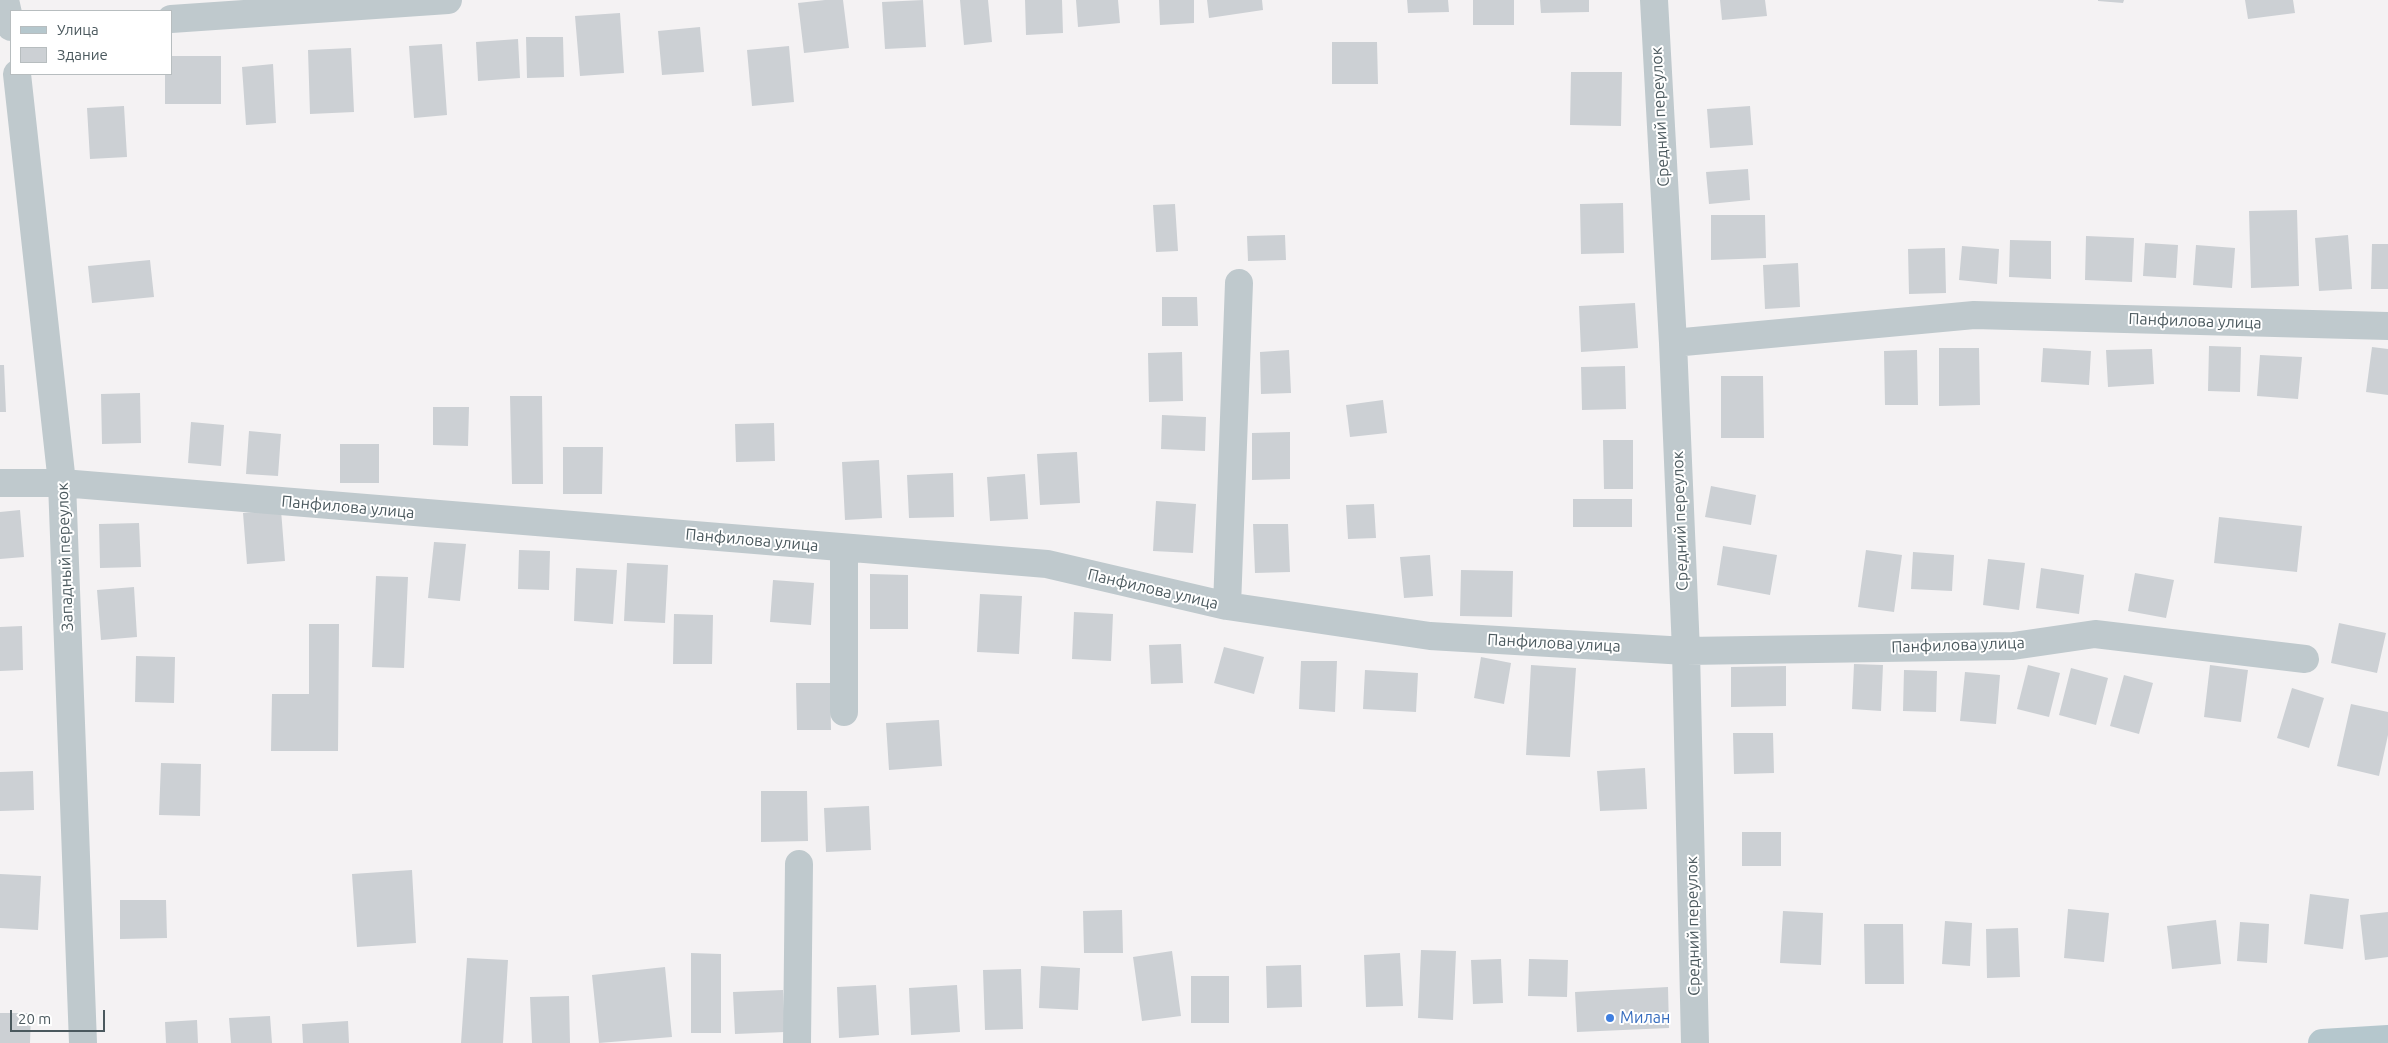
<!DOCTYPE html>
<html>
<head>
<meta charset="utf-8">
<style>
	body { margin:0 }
	#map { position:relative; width:2388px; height:1043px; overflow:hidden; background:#f4f2f3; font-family:Ubuntu,sans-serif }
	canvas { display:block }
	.legend { position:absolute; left:10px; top:10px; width:162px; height:65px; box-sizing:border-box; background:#fff; border:1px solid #b7bdbf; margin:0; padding:6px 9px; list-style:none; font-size:15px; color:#4b595e }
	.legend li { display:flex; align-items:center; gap:10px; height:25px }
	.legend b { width:25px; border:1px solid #b7bdbf }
	.scale { position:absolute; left:10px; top:1010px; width:95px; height:22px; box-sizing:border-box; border:2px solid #4b595e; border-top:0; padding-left:6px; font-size:15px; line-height:18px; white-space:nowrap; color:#4b595e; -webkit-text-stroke:4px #fff; paint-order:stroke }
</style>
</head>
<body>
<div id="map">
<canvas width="2388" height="1043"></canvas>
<ul class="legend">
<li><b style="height:6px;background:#b5c7cd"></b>Улица</li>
<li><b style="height:14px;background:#ccd0d4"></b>Здание</li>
</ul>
<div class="scale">20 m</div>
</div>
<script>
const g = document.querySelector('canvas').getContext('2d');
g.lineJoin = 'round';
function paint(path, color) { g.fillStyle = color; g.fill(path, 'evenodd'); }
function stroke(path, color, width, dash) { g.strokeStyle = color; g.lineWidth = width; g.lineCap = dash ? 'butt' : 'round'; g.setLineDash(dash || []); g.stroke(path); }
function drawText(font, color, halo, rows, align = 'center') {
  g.font = font + ' Ubuntu,sans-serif'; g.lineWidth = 4; g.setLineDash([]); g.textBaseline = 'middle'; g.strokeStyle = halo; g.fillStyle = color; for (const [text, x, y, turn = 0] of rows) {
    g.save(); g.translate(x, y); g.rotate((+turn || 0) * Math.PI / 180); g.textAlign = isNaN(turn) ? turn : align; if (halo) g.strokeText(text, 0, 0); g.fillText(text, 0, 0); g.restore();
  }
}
paint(new Path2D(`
	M 825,0 L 843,0 L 849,48 L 804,53 L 798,3 Z
	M 923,0 L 926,47 L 885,49 L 882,2 Z
	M 960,0 L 988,0 L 992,42 L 964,45 Z
	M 1025,0 L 1062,0 L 1063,33 L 1026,35 Z
	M 1076,0 L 1118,0 L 1120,23 L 1078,27 Z
	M 1159,0 L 1194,0 L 1194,23 L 1160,25 Z
	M 1207,0 L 1262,0 L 1263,10 L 1209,18 Z
	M 1407,0 L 1448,0 L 1449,12 L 1408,13 Z
	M 1473,0 L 1514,0 L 1514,25 L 1473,25 Z
	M 1540,0 L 1589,0 L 1589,12 L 1541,13 Z
	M 1720,0 L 1765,0 L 1767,16 L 1722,20 Z
	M 2098,0 L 2124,0 L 2123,3 L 2098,1 Z
	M 2245,0 L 2293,0 L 2295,13 L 2248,19 Z
	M 620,13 L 624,73 L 580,76 L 575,16 Z
	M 700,27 L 704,72 L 662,75 L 658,31 Z
	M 526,37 L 563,37 L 564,77 L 527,78 Z
	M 518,39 L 520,78 L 478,81 L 476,42 Z
	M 1332,42 L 1377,42 L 1378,84 L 1332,84 Z
	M 442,44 L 447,115 L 414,118 L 409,46 Z
	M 789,46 L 794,102 L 752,106 L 747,50 Z
	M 351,48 L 354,112 L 310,114 L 308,50 Z
	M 171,56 L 221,56 L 221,104 L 165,104 L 165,74 L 171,74 Z
	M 273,64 L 276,123 L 246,125 L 242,67 Z
	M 1571,72 L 1622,72 L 1621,126 L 1570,125 Z
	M 124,106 L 127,157 L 90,159 L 87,108 Z
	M 1750,106 L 1753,145 L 1710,148 L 1707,109 Z
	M 1748,169 L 1750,200 L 1709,204 L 1706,172 Z
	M 1623,203 L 1624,253 L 1581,254 L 1580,204 Z
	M 1175,204 L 1178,251 L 1156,252 L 1153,205 Z
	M 2297,210 L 2299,286 L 2251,288 L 2249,211 Z
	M 1711,215 L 1765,215 L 1766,258 L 1711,260 Z
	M 1285,235 L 1286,260 L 1248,261 L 1247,236 Z
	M 2348,235 L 2352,289 L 2319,291 L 2315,238 Z
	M 2086,236 L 2134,238 L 2132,282 L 2085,280 Z
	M 2010,240 L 2051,241 L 2051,279 L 2009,277 Z
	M 2145,243 L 2178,245 L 2176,278 L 2143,276 Z
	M 2372,244 L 2388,244 L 2388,289 L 2371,289 Z
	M 2196,245 L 2235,248 L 2232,288 L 2193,285 Z
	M 1962,246 L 1999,249 L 1997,284 L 1959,280 Z
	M 1945,248 L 1946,293 L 1909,294 L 1908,249 Z
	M 150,260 L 154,297 L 92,303 L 88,266 Z
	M 1798,263 L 1800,307 L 1765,309 L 1763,265 Z
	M 1162,297 L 1197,297 L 1198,326 L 1162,326 Z
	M 1635,303 L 1638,348 L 1581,352 L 1579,306 Z
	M 2209,346 L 2241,347 L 2240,392 L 2208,391 Z
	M 2372,347 L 2388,349 L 2388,395 L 2366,392 Z
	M 1939,348 L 1979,348 L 1980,405 L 1939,406 Z
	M 2043,348 L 2091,351 L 2089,385 L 2041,382 Z
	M 2152,349 L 2154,384 L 2108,387 L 2106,350 Z
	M 1289,350 L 1291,393 L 1261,394 L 1260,352 Z
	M 1917,350 L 1918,405 L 1885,405 L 1884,351 Z
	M 1182,352 L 1183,401 L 1149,402 L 1148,353 Z
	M 2260,355 L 2302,357 L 2298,399 L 2257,396 Z
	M 0,365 L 4,365 L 6,412 L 0,412 Z
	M 1625,366 L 1626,409 L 1582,410 L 1581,367 Z
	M 1721,376 L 1763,376 L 1764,438 L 1721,438 Z
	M 140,393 L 141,443 L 102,444 L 101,394 Z
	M 510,396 L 542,396 L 543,484 L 512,484 Z
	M 1383,400 L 1387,433 L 1350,437 L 1346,405 Z
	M 433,407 L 469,407 L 468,446 L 433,445 Z
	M 1162,415 L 1206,417 L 1205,451 L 1161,449 Z
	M 191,422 L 224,425 L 221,466 L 188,463 Z
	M 774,423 L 775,461 L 736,462 L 735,424 Z
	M 249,431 L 281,434 L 278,476 L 246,474 Z
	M 1290,432 L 1290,479 L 1252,480 L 1252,433 Z
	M 1603,440 L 1633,440 L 1633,489 L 1604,489 Z
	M 340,444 L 379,444 L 379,483 L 340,483 Z
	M 563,447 L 603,447 L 602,494 L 563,494 Z
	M 1077,452 L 1080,503 L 1040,505 L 1037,454 Z
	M 879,460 L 882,518 L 845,520 L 842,462 Z
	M 953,473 L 954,517 L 909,518 L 907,475 Z
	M 1025,474 L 1028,519 L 990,521 L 987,477 Z
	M 1711,486 L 1756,495 L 1751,525 L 1705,517 Z
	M 1573,499 L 1632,499 L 1632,527 L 1573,527 Z
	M 1156,501 L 1196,504 L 1193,553 L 1153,551 Z
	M 1374,504 L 1376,538 L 1348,539 L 1346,505 Z
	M 20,510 L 24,557 L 0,559 L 0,512 Z
	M 281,510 L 285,561 L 247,564 L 243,513 Z
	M 2219,517 L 2302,526 L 2297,572 L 2214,563 Z
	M 139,523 L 141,567 L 100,568 L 99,524 Z
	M 1253,524 L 1288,524 L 1290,572 L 1255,573 Z
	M 434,542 L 466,544 L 460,601 L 428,598 Z
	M 1723,546 L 1777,555 L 1770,595 L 1717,585 Z
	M 519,550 L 550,551 L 549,590 L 518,589 Z
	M 1866,550 L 1902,555 L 1894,612 L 1858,607 Z
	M 1913,552 L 1954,555 L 1952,591 L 1911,589 Z
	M 1430,555 L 1433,596 L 1404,598 L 1400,557 Z
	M 1988,559 L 2025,563 L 2019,610 L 1983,605 Z
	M 627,563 L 668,565 L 665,623 L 624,621 Z
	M 576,568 L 617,570 L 613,624 L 574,621 Z
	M 2041,568 L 2084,575 L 2079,614 L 2036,608 Z
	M 1461,570 L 1513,571 L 1512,617 L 1460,616 Z
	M 2135,573 L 2174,580 L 2166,618 L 2128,611 Z
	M 870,574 L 908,575 L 908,629 L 870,629 Z
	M 376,576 L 408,577 L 404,668 L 372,667 Z
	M 773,580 L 814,583 L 811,625 L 770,622 Z
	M 134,587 L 137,637 L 101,640 L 97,590 Z
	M 980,594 L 1022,596 L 1019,654 L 977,652 Z
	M 1074,612 L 1113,614 L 1111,661 L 1072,659 Z
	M 674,614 L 713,615 L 712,664 L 673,664 Z
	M 2339,623 L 2386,633 L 2377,673 L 2331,663 Z
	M 309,624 L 339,624 L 338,751 L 271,751 L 272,694 L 309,694 Z
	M 22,626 L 23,670 L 0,671 L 0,627 Z
	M 1181,644 L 1183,683 L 1151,684 L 1149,645 Z
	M 1224,647 L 1264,657 L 1254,694 L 1214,683 Z
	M 136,656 L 175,657 L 174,703 L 135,702 Z
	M 1481,657 L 1511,663 L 1504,704 L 1474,698 Z
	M 1301,661 L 1337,661 L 1335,712 L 1299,709 Z
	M 1854,664 L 1883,665 L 1881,711 L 1852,709 Z
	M 1531,665 L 1576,668 L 1570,757 L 1526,755 Z
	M 2028,665 L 2060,673 L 2049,717 L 2017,709 Z
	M 2210,665 L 2248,670 L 2241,722 L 2204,717 Z
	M 1786,666 L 1786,706 L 1731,707 L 1731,667 Z
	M 2071,668 L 2108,678 L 2096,725 L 2059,715 Z
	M 1365,670 L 1418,673 L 1416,712 L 1363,709 Z
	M 1904,670 L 1937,671 L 1936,712 L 1903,711 Z
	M 1965,672 L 2000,675 L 1996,724 L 1960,721 Z
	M 2124,675 L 2153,683 L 2139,734 L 2110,726 Z
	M 796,683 L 830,683 L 831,730 L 797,730 Z
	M 2292,688 L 2324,698 L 2309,748 L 2277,738 Z
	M 2351,704 L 2388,712 L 2388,735 L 2379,776 L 2337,766 Z
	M 939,720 L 942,766 L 889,770 L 886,723 Z
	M 1733,733 L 1773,733 L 1774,773 L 1734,774 Z
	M 161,763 L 201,764 L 200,816 L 159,815 Z
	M 1645,768 L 1647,809 L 1600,811 L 1597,771 Z
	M 33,771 L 34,810 L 0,811 L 0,772 Z
	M 761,791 L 807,791 L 808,841 L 761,842 Z
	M 869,806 L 871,850 L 826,852 L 824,808 Z
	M 1742,832 L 1781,832 L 1781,866 L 1742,866 Z
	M 412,870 L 416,943 L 357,947 L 352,874 Z
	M 0,874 L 41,876 L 38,930 L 0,928 Z
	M 2310,894 L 2349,899 L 2343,949 L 2304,944 Z
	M 120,900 L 166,900 L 167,938 L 120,939 Z
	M 2068,909 L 2109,913 L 2104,962 L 2064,958 Z
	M 1122,910 L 1123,953 L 1084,953 L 1083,911 Z
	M 1783,911 L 1823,913 L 1821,965 L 1780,963 Z
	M 2388,912 L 2388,957 L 2365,960 L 2360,915 Z
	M 2216,920 L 2221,964 L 2172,969 L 2167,926 Z
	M 1945,921 L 1972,923 L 1970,966 L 1942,964 Z
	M 2240,922 L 2269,924 L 2267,963 L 2237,961 Z
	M 1864,924 L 1903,924 L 1904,984 L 1865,984 Z
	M 2018,928 L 2020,977 L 1987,978 L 1986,929 Z
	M 1421,950 L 1456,951 L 1453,1020 L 1418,1018 Z
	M 1172,951 L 1181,1016 L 1142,1021 L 1133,957 Z
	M 691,953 L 721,954 L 721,1033 L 691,1033 Z
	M 1400,953 L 1403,1006 L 1366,1007 L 1364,955 Z
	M 467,958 L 508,960 L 503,1043 L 461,1043 Z
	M 1501,959 L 1503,1003 L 1473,1004 L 1471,960 Z
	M 1529,959 L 1568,960 L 1567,997 L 1528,996 Z
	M 1301,965 L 1302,1007 L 1267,1008 L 1266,966 Z
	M 1041,966 L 1080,968 L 1078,1010 L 1039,1008 Z
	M 665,967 L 672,1037 L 599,1043 L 592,975 Z
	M 1021,969 L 1023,1029 L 985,1030 L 983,970 Z
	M 1191,976 L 1229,976 L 1229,1023 L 1191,1023 Z
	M 876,985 L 879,1035 L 839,1038 L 837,987 Z
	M 957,985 L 960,1032 L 911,1035 L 909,988 Z
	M 1668,987 L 1669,1028 L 1577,1032 L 1575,992 Z
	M 783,990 L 785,1032 L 735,1034 L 733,992 Z
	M 569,996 L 570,1043 L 532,1043 L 530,997 Z
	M 0,1013 L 31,1013 L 30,1043 L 0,1043 Z
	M 270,1016 L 272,1043 L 231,1043 L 229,1018 Z
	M 197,1020 L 198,1043 L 166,1043 L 165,1022 Z
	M 348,1021 L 349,1043 L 303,1043 L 302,1024 Z`), '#ccd0d4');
stroke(new Path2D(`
	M 5,0 L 11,27
	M 1654,0 L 1673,343 L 1686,651 L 1695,1043
	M 171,19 L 448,0
	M 17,74 L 62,483 L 83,1043
	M 1673,343 L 1974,315 L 2388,326
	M 0,483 L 62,483 L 1047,564 L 1227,606 L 1430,636 L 1686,651 L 2013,646 L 2095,634 L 2305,659
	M 1227,606 L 1239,283
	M 844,712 L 844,548
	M 797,1043 L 799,864`), '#bfc9cd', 28);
stroke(new Path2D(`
	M 2322,1043 L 2388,1039`), '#b5c7cd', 28);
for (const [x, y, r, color] of [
	[1610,1018,5,"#3f7fe0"]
]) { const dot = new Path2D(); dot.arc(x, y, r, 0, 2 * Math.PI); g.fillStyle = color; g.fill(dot); stroke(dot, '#fff', 2); }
drawText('16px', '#4b595e', '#fff', [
	["Средний переулок",1660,117,-93],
	["Панфилова улица",2195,321,2],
	["Панфилова улица",348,507,5],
	["Средний переулок",1680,521,-92],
	["Панфилова улица",752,540,5],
	["Западный переулок",65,557,-92],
	["Панфилова улица",1153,589,13],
	["Панфилова улица",1554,643,3],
	["Панфилова улица",1958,645,-2],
	["Средний переулок",1693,926,-91]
]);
drawText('16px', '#366cbe', '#fff', [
	["Милан",1620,1018]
], 'left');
</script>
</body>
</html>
